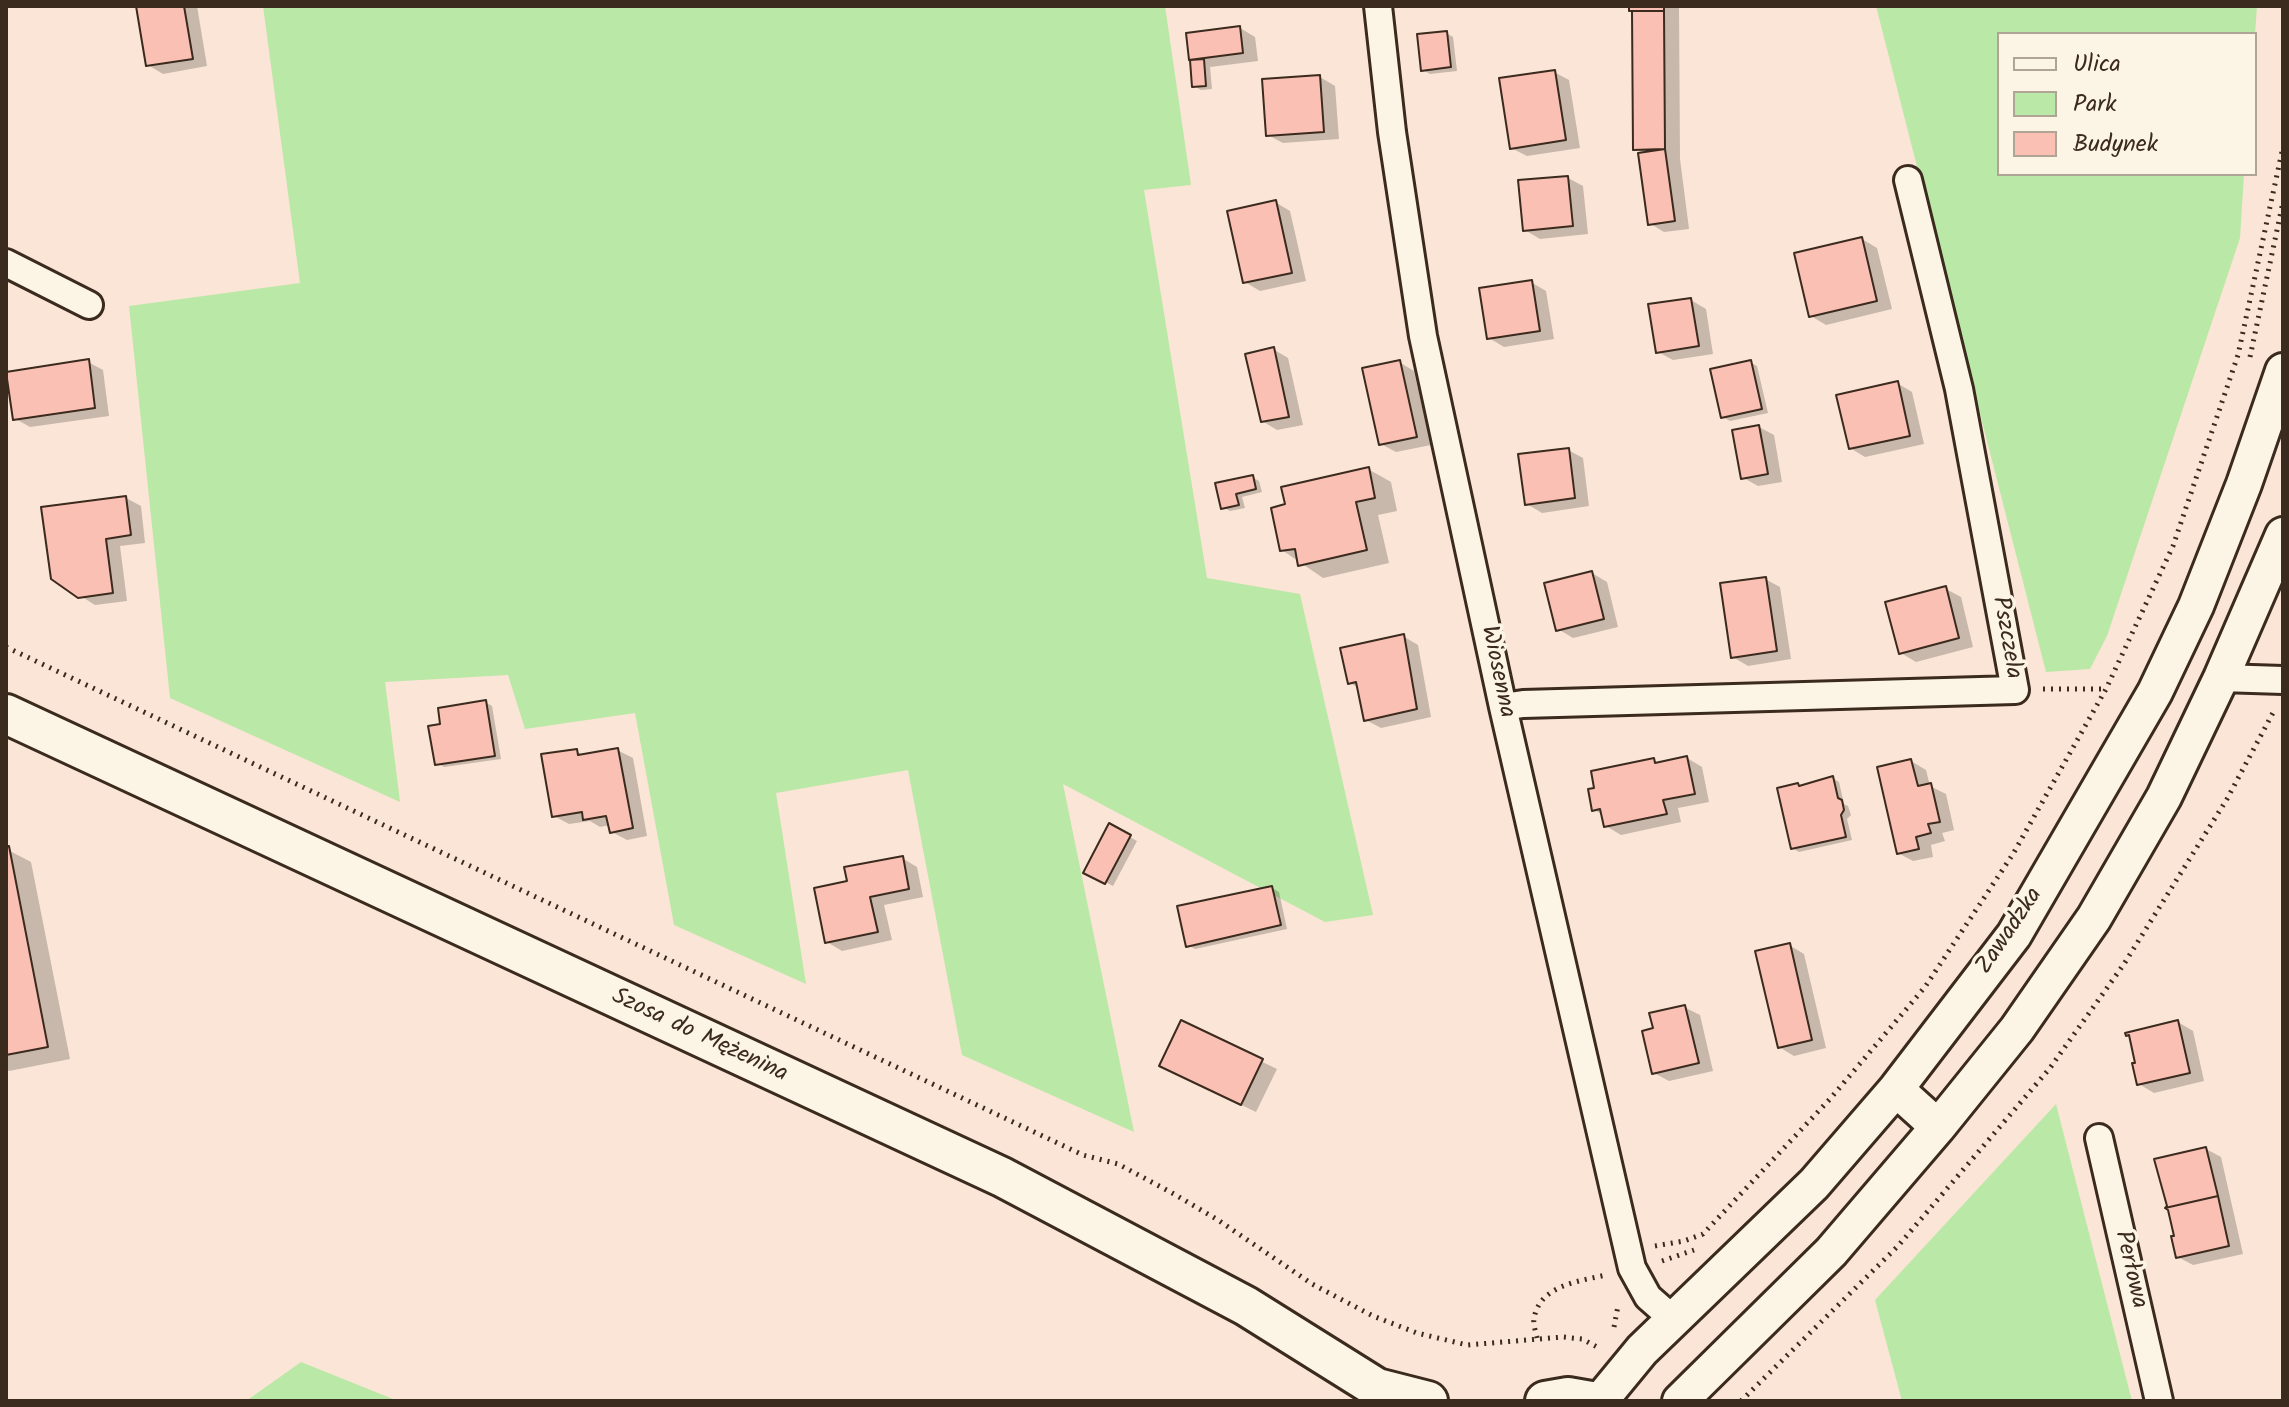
<!DOCTYPE html>
<html>
<head>
<meta charset="utf-8">
<style>
	body { margin:0 }
	#map { position:relative; width:2289px; height:1407px; overflow:hidden; background:#fbe5d6; font-family:Kalam,sans-serif }
	canvas { display:block }
	.frame { position:absolute; inset:0; border:8px solid #3b2a1e; pointer-events:none }
	.legend { position:absolute; left:1997px; top:32px; width:260px; height:144px; box-sizing:border-box; background:#fcf5e5; border:2px solid #afa495; margin:0; padding:10px 14px; list-style:none; font-size:24px; color:#3b2a1e }
	.legend li { display:flex; align-items:center; gap:16px; height:40px }
	.legend b { width:40px; border:2px solid #afa495 }
</style>
</head>
<body>
<div id="map">
<canvas width="2289" height="1407"></canvas>
<div class="frame"></div>
<ul class="legend">
<li><b style="height:10px;background:#fcf5e5"></b>Ulica</li>
<li><b style="height:22px;background:#bae8a6"></b>Park</li>
<li><b style="height:22px;background:#fac0b3"></b>Budynek</li>
</ul>
</div>
<script>
const g = document.querySelector('canvas').getContext('2d');
g.lineJoin = 'round';
function paint(path, color) { g.fillStyle = color; g.fill(path, 'evenodd'); }
function stroke(path, color, width, dash) { g.strokeStyle = color; g.lineWidth = width; g.lineCap = dash ? 'butt' : 'round'; g.setLineDash(dash || []); g.stroke(path); }
function drawText(font, color, halo, rows, align = 'center') {
  g.font = font + ' Kalam,sans-serif'; g.lineWidth = 7; g.setLineDash([]); g.textBaseline = 'middle'; g.strokeStyle = halo; g.fillStyle = color; for (const [text, x, y, turn = 0] of rows) {
    g.save(); g.translate(x, y); g.rotate((+turn || 0) * Math.PI / 180); g.textAlign = isNaN(turn) ? turn : align; if (halo) g.strokeText(text, 0, 0); g.fillText(text, 0, 0); g.restore();
  }
}
paint(new Path2D(`
	M 263,6 L 1165,6 L 1191,185 L 1144,190 L 1207,578 L 1300,594 L 1373,915 L 1325,922 L 1063,784 L 1134,1132 L 962,1055 L 908,770 L 776,793 L 806,984 L 674,925 L 635,713 L 525,729 L 508,675 L 385,682 L 400,802 L 170,698 L 129,306 L 300,283 Z
	M 1876,6 L 2257,6 L 2255,34 L 1999,34 L 1999,174 L 2244,174 L 2240,238 L 2107,636 L 2090,669 L 2046,672 Z
	M 2056,1104 L 2132,1401 L 1902,1401 L 1875,1300 Z
	M 301,1362 L 398,1401 L 246,1401 Z`), '#bae8a6');
paint(new Path2D(`
	M 139,6 L 197,6 L 207,66 L 163,74 L 148,65 Z
	M 1632,6 L 1679,6 L 1680,159 L 1689,229 L 1664,232 L 1649,223 L 1645,154 L 1635,148 Z
	M 1240,28 L 1255,37 L 1258,61 L 1210,67 L 1212,89 L 1201,90 L 1194,86 L 1197,62 L 1191,59 Z
	M 1446,33 L 1453,37 L 1457,71 L 1430,74 L 1423,70 Z
	M 1554,72 L 1569,80 L 1580,148 L 1527,156 L 1511,148 Z
	M 1320,77 L 1335,86 L 1339,139 L 1283,143 L 1268,135 Z
	M 1568,178 L 1583,186 L 1588,234 L 1540,239 L 1525,230 Z
	M 1275,202 L 1290,211 L 1306,281 L 1260,291 L 1245,282 Z
	M 1862,239 L 1877,248 L 1892,309 L 1826,325 L 1811,316 Z
	M 1531,282 L 1546,291 L 1554,339 L 1504,347 L 1489,338 Z
	M 1691,300 L 1706,309 L 1713,354 L 1673,360 L 1658,352 Z
	M 1273,349 L 1288,358 L 1303,425 L 1277,430 L 1262,421 Z
	M 88,362 L 103,370 L 109,416 L 30,427 L 14,418 Z
	M 1399,362 L 1414,371 L 1431,445 L 1396,452 L 1381,444 Z
	M 1750,362 L 1757,366 L 1768,413 L 1730,421 L 1723,417 Z
	M 1897,383 L 1912,392 L 1924,444 L 1865,457 L 1850,448 Z
	M 1759,427 L 1774,435 L 1782,482 L 1758,486 L 1742,477 Z
	M 1568,450 L 1583,458 L 1589,506 L 1542,513 L 1527,504 Z
	M 1368,469 L 1391,482 L 1397,511 L 1378,515 L 1389,563 L 1323,578 L 1282,550 Z
	M 1252,477 L 1259,481 L 1262,492 L 1242,497 L 1245,508 L 1230,511 L 1223,507 Z
	M 126,498 L 141,506 L 145,543 L 120,546 L 127,601 L 95,605 L 52,578 Z
	M 1592,573 L 1607,582 L 1618,627 L 1573,638 L 1558,629 Z
	M 1765,579 L 1780,587 L 1791,659 L 1748,666 L 1733,657 Z
	M 1946,589 L 1961,597 L 1973,647 L 1916,662 L 1901,653 Z
	M 1403,636 L 1418,645 L 1431,717 L 1381,728 L 1366,720 L 1359,688 L 1350,683 Z
	M 485,702 L 492,706 L 501,759 L 444,767 L 437,763 L 443,726 Z
	M 617,750 L 633,758 L 647,836 L 627,840 L 612,832 L 610,825 L 600,827 L 590,821 L 569,824 L 554,816 L 576,751 L 585,756 Z
	M 1687,758 L 1702,767 L 1709,802 L 1678,808 L 1681,822 L 1621,835 L 1606,826 L 1604,815 L 1594,810 L 1654,760 L 1660,764 Z
	M 1911,761 L 1926,770 L 1930,786 L 1946,794 L 1954,830 L 1942,833 L 1945,841 L 1931,845 L 1933,857 L 1913,861 L 1898,853 Z
	M 1832,778 L 1839,782 L 1844,804 L 1848,806 L 1851,815 L 1847,819 L 1852,840 L 1799,852 L 1792,848 L 1798,785 L 1802,787 Z
	M 1110,826 L 1137,841 L 1113,886 L 1086,872 Z
	M 6,849 L 31,862 L 70,1059 L 9,1071 L 6,1069 Z
	M 902,858 L 917,867 L 923,897 L 884,905 L 892,940 L 842,951 L 827,942 L 850,882 Z
	M 1272,888 L 1279,892 L 1287,929 L 1195,949 L 1188,945 Z
	M 1789,945 L 1804,954 L 1826,1048 L 1794,1056 L 1779,1047 Z
	M 1684,1007 L 1700,1015 L 1713,1071 L 1669,1081 L 1654,1073 L 1656,1030 Z
	M 2178,1022 L 2193,1031 L 2204,1081 L 2154,1093 L 2139,1084 Z
	M 1182,1023 L 1277,1069 L 1256,1112 L 1161,1066 Z
	M 2206,1149 L 2221,1157 L 2243,1254 L 2193,1265 L 2178,1257 L 2176,1237 L 2170,1211 L 2167,1208 Z`), '#0003');
const building = new Path2D(`
	M 136,6 L 184,6 L 193,59 L 146,66 Z
	M 1629,6 L 1664,6 L 1664,11 L 1629,11 Z
	M 1632,11 L 1664,11 L 1665,149 L 1633,150 Z
	M 1240,26 L 1243,53 L 1189,60 L 1186,33 Z
	M 1447,31 L 1451,67 L 1421,71 L 1417,34 Z
	M 1204,59 L 1206,86 L 1192,87 L 1190,60 Z
	M 1555,70 L 1566,140 L 1510,149 L 1499,78 Z
	M 1320,75 L 1324,132 L 1266,136 L 1262,79 Z
	M 1665,149 L 1675,221 L 1648,225 L 1638,153 Z
	M 1568,176 L 1573,226 L 1523,231 L 1518,180 Z
	M 1276,200 L 1292,273 L 1243,283 L 1227,211 Z
	M 1862,237 L 1877,301 L 1809,317 L 1794,253 Z
	M 1532,280 L 1540,331 L 1487,339 L 1479,288 Z
	M 1691,298 L 1699,346 L 1656,353 L 1648,304 Z
	M 1274,347 L 1289,417 L 1261,422 L 1245,354 Z
	M 89,359 L 95,408 L 13,420 L 6,372 Z
	M 1400,360 L 1417,437 L 1379,445 L 1362,368 Z
	M 1751,360 L 1762,409 L 1721,418 L 1710,369 Z
	M 1898,381 L 1910,436 L 1849,449 L 1836,395 Z
	M 1759,425 L 1768,474 L 1741,479 L 1732,430 Z
	M 1569,448 L 1575,498 L 1525,505 L 1518,454 Z
	M 1369,467 L 1375,498 L 1356,502 L 1367,550 L 1298,566 L 1295,549 L 1280,551 L 1271,508 L 1285,504 L 1281,487 Z
	M 1253,475 L 1256,489 L 1236,494 L 1239,505 L 1221,509 L 1215,483 Z
	M 126,496 L 131,535 L 106,539 L 113,593 L 78,598 L 51,579 L 41,507 Z
	M 1592,571 L 1604,619 L 1556,631 L 1544,583 Z
	M 1766,577 L 1777,651 L 1731,658 L 1720,583 Z
	M 1946,586 L 1959,638 L 1899,654 L 1885,602 Z
	M 1404,634 L 1417,709 L 1364,721 L 1356,682 L 1348,684 L 1340,648 Z
	M 486,700 L 495,756 L 435,765 L 428,726 L 440,724 L 438,708 Z
	M 618,748 L 633,828 L 610,833 L 606,816 L 583,820 L 582,812 L 552,817 L 541,754 L 577,749 L 578,755 Z
	M 1687,756 L 1695,794 L 1663,800 L 1667,814 L 1604,827 L 1600,809 L 1592,811 L 1588,789 L 1594,788 L 1591,771 L 1654,758 L 1655,763 Z
	M 1911,759 L 1918,786 L 1931,783 L 1940,822 L 1928,824 L 1931,833 L 1916,837 L 1919,849 L 1897,854 L 1877,767 Z
	M 1833,776 L 1838,798 L 1842,800 L 1844,810 L 1841,815 L 1846,837 L 1791,849 L 1777,788 L 1798,783 L 1799,786 Z
	M 1109,823 L 1131,835 L 1105,884 L 1083,873 Z
	M 9,846 L 48,1047 L 6,1055 L 6,847 Z
	M 903,856 L 909,889 L 870,897 L 878,932 L 825,943 L 814,888 L 847,881 L 844,867 Z
	M 1272,886 L 1281,925 L 1186,947 L 1177,906 Z
	M 1790,943 L 1812,1040 L 1778,1048 L 1755,951 Z
	M 1685,1005 L 1699,1063 L 1652,1074 L 1642,1031 L 1653,1028 L 1649,1013 Z
	M 1181,1020 L 1263,1059 L 1241,1105 L 1159,1066 Z
	M 2178,1020 L 2190,1073 L 2137,1085 L 2132,1063 L 2135,1063 L 2129,1035 L 2126,1036 L 2125,1033 Z
	M 2206,1147 L 2218,1196 L 2165,1208 L 2167,1206 L 2154,1159 Z
	M 2218,1196 L 2229,1246 L 2176,1258 L 2171,1236 L 2174,1236 L 2168,1210 L 2165,1208 Z`);
paint(building, '#fac0b3');
stroke(building, '#3b2a1e', 2);
const minor = new Path2D(`
	M 1378,6 L 1392,132 L 1423,336 L 1503,707 L 1632,1268 L 1648,1297 L 1673,1319
	M 6,263 L 89,305
	M 2221,678 L 2283,680
	M 1503,707 L 1523,704 L 2015,690 L 1959,389 L 1908,180
	M 2099,1138 L 2159,1401`);
const tertiary = new Path2D(`
	M 1896,1089 L 1938,1127
	M 1600,1401 L 1642,1350 L 1814,1184 L 1896,1089 L 2014,935 L 2155,692 L 2196,606 L 2244,484 L 2283,371
	M 1680,1401 L 1831,1252 L 1938,1127 L 2017,1029 L 2094,918 L 2164,797 L 2221,678 L 2283,535`);
const secondary = new Path2D(`
	M 6,714 L 1002,1177 L 1246,1306 L 1377,1388 L 1390,1401
	M 1377,1388 L 1428,1401
	M 1545,1401 L 1568,1397 L 1591,1401`);
stroke(minor, '#3b2a1e', 32);
stroke(tertiary, '#3b2a1e', 40);
stroke(secondary, '#3b2a1e', 44);
stroke(new Path2D(`
	M 2250,357 L 2283,202
	M 6,647 L 1083,1155 L 1118,1164 L 1174,1194 L 1218,1220 L 1312,1284 L 1373,1316 L 1417,1333 L 1467,1345 L 1563,1337 L 1582,1339 L 1601,1349
	M 2043,689 L 2105,689
	M 1655,1246 L 1684,1241 L 1703,1234 L 1830,1099 L 1925,987 L 2013,854 L 2106,689 L 2173,546 L 2238,355 L 2283,147
	M 1662,1261 L 1694,1250
	M 1614,1327 L 1618,1306
	M 1537,1338 C 1536,1333 1533,1324 1534,1319 C 1539,1285 1580,1281 1606,1275
	M 1741,1401 L 1898,1246 L 2050,1068 L 2124,964 L 2227,799 L 2275,709`), '#3b2a1e', 5, [2, 6]);
stroke(minor, '#fcf5e5', 26);
stroke(tertiary, '#fcf5e5', 34);
stroke(secondary, '#fcf5e5', 38);
drawText('24px', '#3b2a1e', '#fcf5e5', [
	["Pszczela",2005,638,80],
	["Wiosenna",1496,672,78],
	["Zawadzka",2011,932,-56],
	["Szosa do Mężenina",699,1037,25],
	["Perłowa",2129,1270,77]
]);
</script>
</body>
</html>
